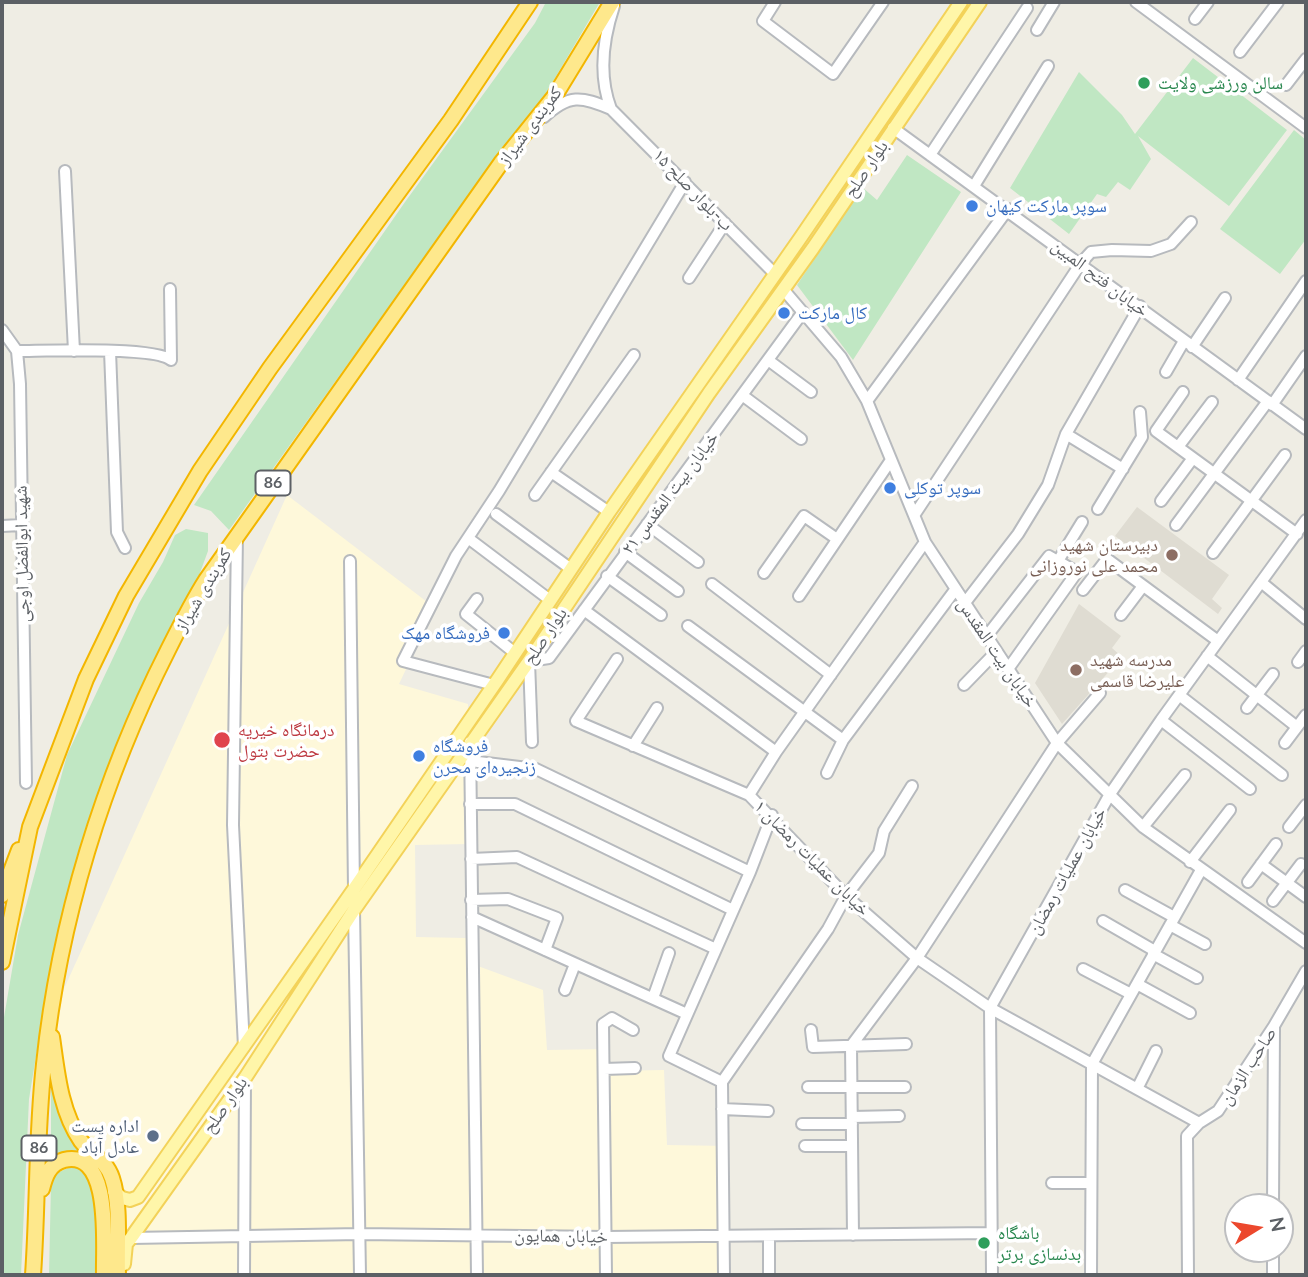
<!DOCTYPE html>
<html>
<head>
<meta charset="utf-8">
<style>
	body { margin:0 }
	#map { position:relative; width:1308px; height:1277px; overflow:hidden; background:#efede4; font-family:Lato,sans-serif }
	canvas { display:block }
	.frame { position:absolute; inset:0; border:4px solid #5c6065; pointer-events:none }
	.north { position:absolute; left:1224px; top:1193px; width:70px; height:70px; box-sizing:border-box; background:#fff; border:2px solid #bebfc1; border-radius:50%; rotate:79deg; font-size:19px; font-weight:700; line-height:28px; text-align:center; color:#5c6065 }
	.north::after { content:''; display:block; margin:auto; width:24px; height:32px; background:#ec482d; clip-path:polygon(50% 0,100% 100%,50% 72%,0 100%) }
</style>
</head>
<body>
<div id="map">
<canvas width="1308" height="1277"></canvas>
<div class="frame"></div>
<div class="north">N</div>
</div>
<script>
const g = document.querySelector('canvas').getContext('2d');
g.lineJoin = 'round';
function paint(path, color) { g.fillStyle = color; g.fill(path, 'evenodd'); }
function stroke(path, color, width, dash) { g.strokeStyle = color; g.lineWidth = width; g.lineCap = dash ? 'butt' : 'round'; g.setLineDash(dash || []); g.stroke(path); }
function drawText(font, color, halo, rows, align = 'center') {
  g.font = font + ' Lato,"Noto Naskh Arabic",sans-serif'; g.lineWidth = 7; g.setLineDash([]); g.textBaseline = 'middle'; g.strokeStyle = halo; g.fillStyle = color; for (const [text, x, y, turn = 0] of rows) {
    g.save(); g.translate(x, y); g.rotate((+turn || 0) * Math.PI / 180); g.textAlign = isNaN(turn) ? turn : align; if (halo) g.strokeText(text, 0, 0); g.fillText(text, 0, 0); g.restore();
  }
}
paint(new Path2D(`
	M 287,495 L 435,608 L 399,684 L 468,704 L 468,844 L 415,845 L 416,937 L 466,938 L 467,962 L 543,990 L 547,1050 L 608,1049 L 608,1071 L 664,1070 L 667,1145 L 729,1146 L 726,1275 L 127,1275 L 125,1222 L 56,1207 L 49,1022 Z`), '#fef8da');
paint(new Path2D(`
	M 1137,507 L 1229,575 L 1212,599 L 1222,608 L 1218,614 L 1115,536 Z
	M 1079,604 L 1121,636 L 1112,648 L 1122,657 L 1062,724 L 1035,683 Z`), '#dfdcd2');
paint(new Path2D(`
	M 546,2 L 600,2 L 545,95 L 380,319 L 229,530 L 211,511 L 194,505 L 405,202 L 535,23 Z
	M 1193,58 L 1287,130 L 1229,206 L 1138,136 L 1151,159 L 1130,190 L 1118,182 L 1106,197 L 1097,194 L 1069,234 L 1010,188 L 1079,72 L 1122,115 L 1135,134 Z
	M 1294,130 L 1306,140 L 1306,239 L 1280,274 L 1220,229 Z
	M 907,155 L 961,192 L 853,360 L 797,285 L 862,187 L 877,200 Z
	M 186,529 L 208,533 L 208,551 L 194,589 L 142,691 L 72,877 L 51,965 L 29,1099 L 21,1275 L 2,1275 L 2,1029 L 18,935 L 67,755 L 139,603 L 163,562 L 175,535 Z
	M 51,1087 C 58,1104 64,1122 74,1138 C 85,1154 101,1162 109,1180 L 112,1275 L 110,1275 L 107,1188 L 102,1169 C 83,1157 71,1154 51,1161 Z
	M 68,1168 L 78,1168 L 88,1173 L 96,1201 L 97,1275 L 49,1275 L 51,1183 L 57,1173 Z`), '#c0e7c3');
const minor = new Path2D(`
	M 775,2 L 763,21 L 833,74 L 883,2
	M 1136,2 L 1306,128
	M 1195,19 L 1208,2
	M 1037,30 L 1054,2
	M 1240,52 L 1278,2
	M 1286,85 L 1306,59
	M 611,109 L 774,273
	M 544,117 C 569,94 581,96 611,109 C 598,75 603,39 614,6
	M 893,128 L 1306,429
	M 930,155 L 1027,8
	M 65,171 L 74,351
	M 974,186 L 1048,66
	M 689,278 L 725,223
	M 783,289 L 841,357 L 867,401 L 925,542 L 1057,743 L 1143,827 L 1306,943
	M 2,330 L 17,351 L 20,384 L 26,783
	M 1192,347 L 1225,298
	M 17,351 C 43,351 154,346 171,360 L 170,289
	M 110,351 L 117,532 L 125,548
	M 768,360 L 811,392
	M 1166,372 L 1184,341
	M 1238,380 L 1306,281
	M 1183,392 L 1156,431 L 1297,534
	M 742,395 L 801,439
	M 867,401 L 1008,209
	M 1272,405 L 1306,356
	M 1066,434 L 1123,469
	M 1178,447 L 1212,402
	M 551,472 L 609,512
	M 535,495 L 634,355
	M 1161,501 L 1193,458
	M 1098,509 L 1142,437 L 1140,412
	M 496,514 L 571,569
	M 915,514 L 1081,263 L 1091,252 L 1112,250 L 1151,251 L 1171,244 L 1191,222
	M 647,524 L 698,562
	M 1176,525 L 1268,401
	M 2,526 L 21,525
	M 237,536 L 233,825 L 244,1047
	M 468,538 L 550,600
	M 625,552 L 678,591
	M 1213,553 L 1285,455
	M 350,561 L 354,889
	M 1058,561 L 1082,522
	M 764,573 L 804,516 L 837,539
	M 607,576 L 661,615
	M 1261,582 L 1306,619
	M 712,584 L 831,675
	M 1083,590 L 1107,559 L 1218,641
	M 799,596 L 891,460
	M 477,599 L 466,614 L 515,653
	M 964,604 L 1018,534 L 1048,485 L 1066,434 L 1140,306
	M 584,610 L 776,752
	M 1121,615 L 1143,586
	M 688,626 L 843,740
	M 986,637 L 1049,556 L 1077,572 L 1008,669
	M 1207,656 L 1297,727
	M 617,659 L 576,721 L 749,795 L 846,896 L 917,958 L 990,1008 L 1199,1123
	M 1298,662 L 1306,651
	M 494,685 L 403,661 L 456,556 L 499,491 L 685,182
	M 964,685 L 996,652
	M 1179,695 L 1282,775
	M 1247,708 L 1273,674
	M 1161,720 L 1250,789
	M 470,742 L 477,1275
	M 532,742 L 529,661 L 549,658 L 803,312
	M 1285,743 L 1306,715
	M 633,746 L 657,708
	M 470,761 L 536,769 L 750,872
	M 827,773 L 843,740 L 955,590
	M 749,795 L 776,752 L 925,542
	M 470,804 L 515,804 L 733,910
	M 1143,827 L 1185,775
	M 1289,827 L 1306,805
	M 471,859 L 517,857 L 716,949
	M 1190,862 L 1230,810
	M 1261,864 L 1306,897
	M 1248,882 L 1276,844
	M 1125,890 L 1174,917
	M 471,900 L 508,899 L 557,918 L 545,950
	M 1273,901 L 1301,864
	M 354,910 L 360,1275
	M 472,917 L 687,1014
	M 1103,921 L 1155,951
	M 1170,925 L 1205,944
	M 1153,954 L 1197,978
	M 1083,969 L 1131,994
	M 1137,984 L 1190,1013
	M 565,990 L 575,964
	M 653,998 L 669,953
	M 811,1030 L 813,1047 L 906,1044
	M 851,1046 L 917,958 L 1057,743 L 1100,693
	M 851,1046 L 853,1235
	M 604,1069 L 635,1068
	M 722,1082 L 828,929 L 846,896 L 879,853 L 884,831 L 912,786
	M 722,1082 L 669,1056 L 750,872 L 772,815
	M 722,1082 L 724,1275
	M 808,1087 L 905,1087
	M 1137,1089 L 1156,1051
	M 722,1109 L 768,1111
	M 852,1117 L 899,1116
	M 802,1124 L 852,1124
	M 805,1146 L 852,1146
	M 1052,1183 L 1091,1183
	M 1273,1207 L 1274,1028
	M 769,1236 L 769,1275
	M 131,1238 L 360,1234 L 606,1237 L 992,1233
	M 244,1275 L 245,1078
	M 606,1275 L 603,1024 L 612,1018 L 633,1030
	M 992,1275 L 990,1008 L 1110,794 L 1161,720 L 1306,520
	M 1091,1275 L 1092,1064 L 1201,870
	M 1188,1275 L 1187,1136 L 1199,1123 L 1218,1111 L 1274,1026 L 1306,971
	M 1273,1275 L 1273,1249`);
const major = new Path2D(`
	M 114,1191 L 122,1198 L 130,1200 L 138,1197 L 354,889 L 498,679 L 609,512 L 801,237 L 961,2
	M 124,1264 L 126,1244 L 131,1238 L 245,1078 L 354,910 L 529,661 L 709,393 L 813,248 L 980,2`);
const highway = new Path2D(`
	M 2,895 L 19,850
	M 2,962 L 30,827 L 86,679 L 126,596 L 200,471 L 270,368 L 451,120 L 530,2
	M 52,1037 C 57,1071 60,1111 81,1141 C 91,1154 106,1160 112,1178 C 121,1205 117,1246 118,1275
	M 42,1189 C 45,1177 49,1164 64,1160 C 113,1148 103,1248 104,1275
	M 33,1275 C 38,1205 36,1134 44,1064 C 59,921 103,778 168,650 C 180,626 192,602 206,580 L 501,163 L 554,97 L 612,2`);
stroke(minor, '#b7babe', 14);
stroke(major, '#f3d259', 16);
stroke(highway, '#f3b600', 18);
stroke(minor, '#fff', 10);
stroke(major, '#fff6a9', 12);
stroke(highway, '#fee88c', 14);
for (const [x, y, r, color] of [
	[1144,83,7,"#2e9e5b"],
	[972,206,7,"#3f7fe0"],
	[784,313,7,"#3f7fe0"],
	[890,488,7,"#3f7fe0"],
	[1172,555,7,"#8d6e63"],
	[504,633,7,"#3f7fe0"],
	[1076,670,7,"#8d6e63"],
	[222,740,9,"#e0444e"],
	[419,756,7,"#3f7fe0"],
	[153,1136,7,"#5c6f8a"],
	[984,1243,7,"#2e9e5b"]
]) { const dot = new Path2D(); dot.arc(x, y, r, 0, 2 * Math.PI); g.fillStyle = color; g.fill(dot); stroke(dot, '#fff', 2.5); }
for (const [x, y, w] of [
	[273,483,35],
	[39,1148,35]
]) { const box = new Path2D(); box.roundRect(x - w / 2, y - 12.5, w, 25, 5); g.fillStyle = '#fff'; g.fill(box); stroke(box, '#5c6065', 2); }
drawText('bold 16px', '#5c6065', null, [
	["86",273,483],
	["86",39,1148]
]);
drawText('18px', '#27864d', '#fff', [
	["سالن ورزشی ولایت",1158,83],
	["باشگاه",998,1233],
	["بدنسازی برتر",998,1254]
], 'left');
drawText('18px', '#5c6065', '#fff', [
	["کمربندی شیراز",530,126,-53],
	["بلوار صلح",866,169,-56],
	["۱۵ ب-بلوار صلح",693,190,46],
	["خیابان فتح المبین",1100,278,37],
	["خیابان بیت المقدس ۲۱",670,493,-53],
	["شهید ابوالفضل اوجی",22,554,-91],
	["کمربندی شیراز",203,590,-59],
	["بلوار صلح",545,636,-56],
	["خیابان بیت المقدس",997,653,56],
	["خیابان عملیات رمضان ۱",812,858,45],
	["خیابان عملیات رمضان",1067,871,-61],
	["صاحب الزمان",1248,1066,-57],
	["بلوار صلح",225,1105,-55],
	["خیابان همایون",561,1236,1]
]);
drawText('18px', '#366cbe', '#fff', [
	["سوپر مارکت کیهان",986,206],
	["کال مارکت",798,313],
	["سوپر توکلی",904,488],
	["فروشگاه مهک",490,633,"right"],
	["فروشگاه",433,746],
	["زنجیره‌ای محرن",433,767]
], 'left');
drawText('18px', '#785e54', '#fff', [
	["دبیرستان شهید",1158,545],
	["محمد علی نوروزانی",1158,566],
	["مدرسه شهید",1090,660,"left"],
	["علیرضا قاسمی",1090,681,"left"]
], 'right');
drawText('18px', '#be3a42', '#fff', [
	["درمانگاه خیریه",238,730],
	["حضرت بتول",238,751]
], 'left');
drawText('18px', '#4e5e75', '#fff', [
	["اداره پست",139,1126],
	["عادل آباد",139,1147]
], 'right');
</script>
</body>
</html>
